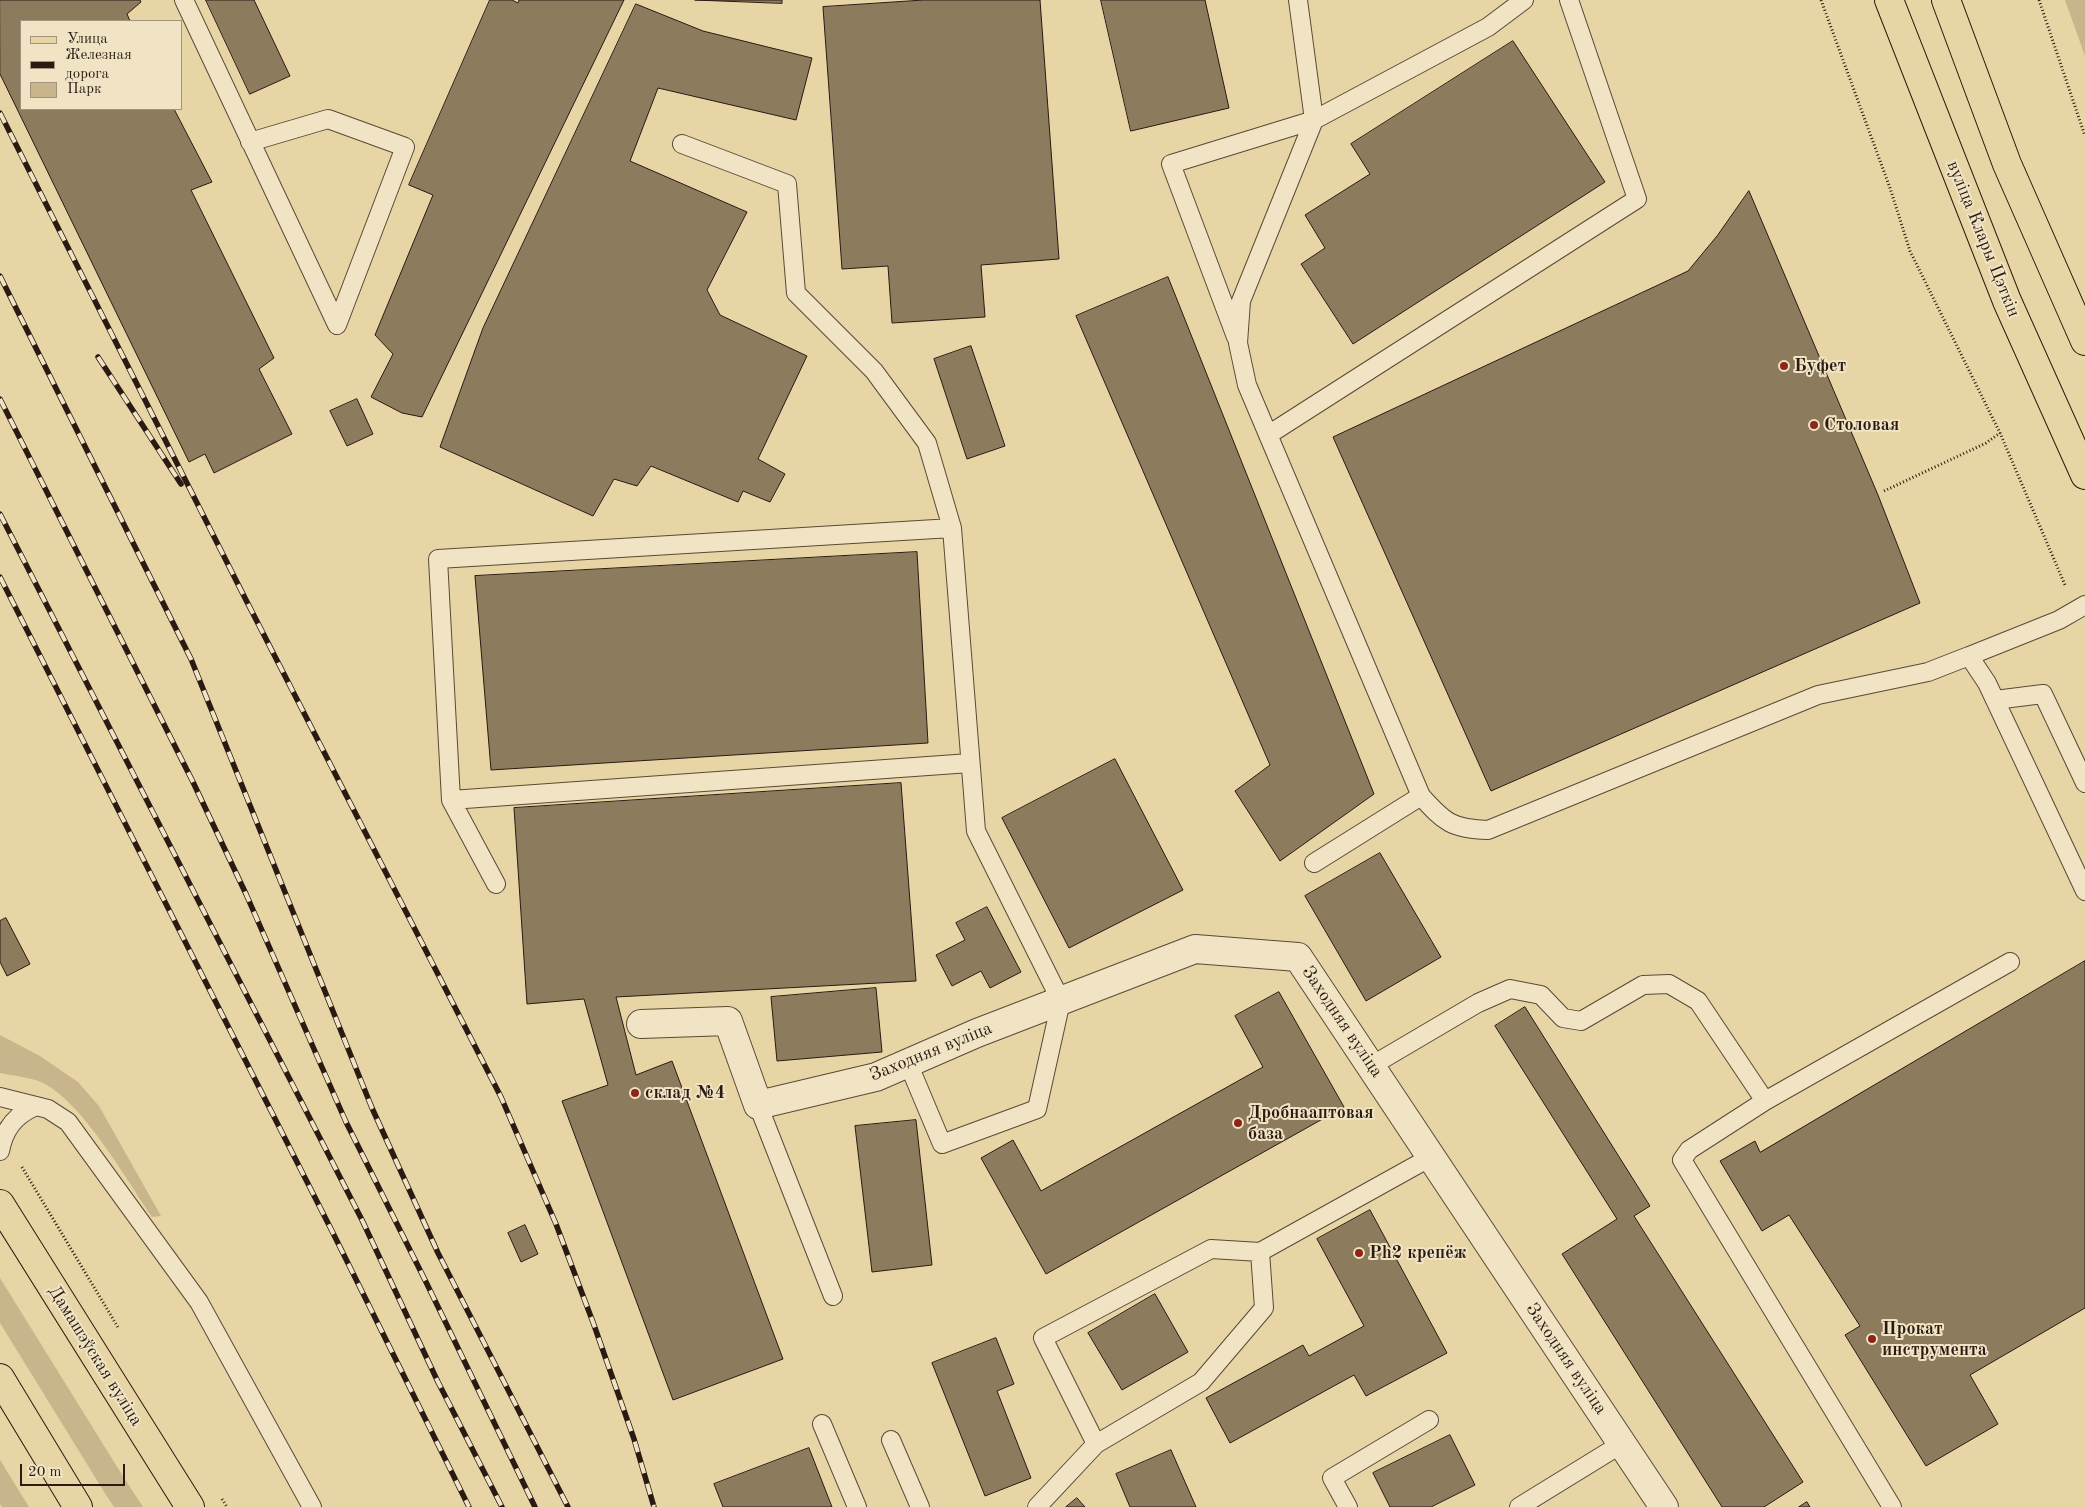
<!DOCTYPE html>
<html>
<head>
<meta charset="utf-8">
<style>
	body { margin:0 }
	#map { position:relative; width:2085px; height:1507px; overflow:hidden; background:#e8d5a5; font-family:"Old Standard TT",serif }
	canvas { display:block }
	.legend { position:absolute; left:20px; top:20px; width:162px; height:90px; box-sizing:border-box; background:#f0e4c4; border:1px solid #a1937d; margin:0; padding:6px 9px; list-style:none; font-size:15px; color:#2a1a12 }
	.legend li { display:flex; align-items:center; gap:10px; height:25px }
	.legend b { width:25px; border:1px solid #a1937d }
	.scale { position:absolute; left:20px; top:1464px; width:105px; height:22px; box-sizing:border-box; border:2px solid #2a1a12; border-top:0; padding-left:6px; font-size:15px; line-height:18px; white-space:nowrap; color:#2a1a12; -webkit-text-stroke:4px #f0e4c4; paint-order:stroke }
</style>
</head>
<body>
<div id="map">
<canvas width="2085" height="1507"></canvas>
<ul class="legend">
<li><b style="height:6px;background:#e8d5a5"></b>Улица</li>
<li><b style="height:6px;background:#2a1a12"></b>Железная дорога</li>
<li><b style="height:14px;background:#c8b58c"></b>Парк</li>
</ul>
<div class="scale">20 m</div>
</div>
<script>
const g = document.querySelector('canvas').getContext('2d');
g.lineJoin = 'round';
function paint(path, color) { g.fillStyle = color; g.fill(path, 'evenodd'); }
function stroke(path, color, width, dash) { g.strokeStyle = color; g.lineWidth = width; g.lineCap = dash ? 'butt' : 'round'; g.setLineDash(dash || []); g.stroke(path); }
function drawText(font, color, halo, rows, align = 'center') {
  g.font = font + ' "Old Standard TT",serif'; g.lineWidth = 4; g.setLineDash([]); g.textBaseline = 'middle'; g.strokeStyle = halo; g.fillStyle = color; for (const [text, x, y, turn = 0] of rows) {
    g.save(); g.translate(x, y); g.rotate((+turn || 0) * Math.PI / 180); g.textAlign = isNaN(turn) ? turn : align; if (halo) g.strokeText(text, 0, 0); g.fillText(text, 0, 0); g.restore();
  }
}
paint(new Path2D(`
	M 2065,0 L 2085,0 L 2085,56 Z
	M 0,1035 L 40,1056 L 78,1082 L 99,1106 L 161,1216 L 152,1217 C 126,1179 82,1101 41,1082 C 29,1077 13,1076 0,1073 Z
	M 0,1278 L 124,1478 L 143,1507 L 114,1507 L 106,1495 L 0,1323 Z
	M 0,1460 L 29,1507 L 2,1507 L 0,1504 Z`), '#c8b58c');
const building = new Path2D(`
	M 0,0 L 140,0 L 141,2 L 127,14 L 130,21 L 21,21 L 21,109 L 174,109 L 212,182 L 191,190 L 274,358 L 259,369 L 292,434 L 214,473 L 205,454 L 189,462 L 0,74 Z
	M 206,0 L 254,0 L 290,76 L 250,94 Z
	M 490,0 L 512,0 L 518,3 L 519,0 L 624,0 L 422,417 L 402,413 L 371,397 L 393,354 L 375,335 L 433,195 L 409,185 Z
	M 695,0 L 782,0 L 782,3 Z
	M 924,0 L 1040,0 L 1059,259 L 981,265 L 985,317 L 892,323 L 888,266 L 842,269 L 823,7 Z
	M 1101,0 L 1205,0 L 1229,108 L 1131,131 Z
	M 636,4 L 703,31 L 812,58 L 796,120 L 658,88 L 630,161 L 747,212 L 707,290 L 720,315 L 807,356 L 758,459 L 785,474 L 770,502 L 743,491 L 738,502 L 651,466 L 637,486 L 614,479 L 593,516 L 440,447 L 483,328 Z
	M 1513,41 L 1605,182 L 1353,344 L 1301,264 L 1325,248 L 1305,215 L 1370,174 L 1351,144 Z
	M 1749,191 L 1878,495 L 1920,603 L 1491,791 L 1333,437 L 1688,271 L 1717,236 Z
	M 1168,277 L 1374,794 L 1280,861 L 1235,791 L 1270,765 L 1076,316 Z
	M 971,346 L 1005,446 L 967,459 L 934,359 Z
	M 357,399 L 373,434 L 347,446 L 330,411 Z
	M 917,552 L 928,743 L 491,770 L 475,576 Z
	M 1115,759 L 1183,890 L 1069,948 L 1002,818 Z
	M 901,783 L 916,981 L 616,997 L 636,1075 L 672,1061 L 783,1359 L 673,1400 L 562,1101 L 608,1085 L 584,999 L 527,1004 L 514,808 Z
	M 1380,853 L 1441,957 L 1366,1001 L 1305,896 Z
	M 987,907 L 1021,972 L 990,988 L 981,971 L 952,986 L 936,955 L 965,940 L 956,923 Z
	M 6,918 L 30,964 L 7,976 L 0,962 L 0,921 Z
	M 2085,961 L 2085,1308 L 1970,1375 L 1998,1424 L 1926,1466 L 1845,1335 L 1860,1326 L 1789,1215 L 1762,1231 L 1720,1161 L 1755,1141 L 1760,1152 Z
	M 876,988 L 882,1052 L 777,1061 L 771,997 Z
	M 1279,992 L 1344,1107 L 1046,1274 L 981,1158 L 1013,1140 L 1041,1191 L 1263,1067 L 1235,1016 Z
	M 1525,1007 L 1650,1206 L 1634,1216 L 1803,1482 L 1764,1507 L 1722,1507 L 1562,1254 L 1617,1219 L 1495,1026 Z
	M 916,1120 L 932,1265 L 872,1272 L 855,1126 Z
	M 1370,1210 L 1447,1353 L 1366,1396 L 1354,1375 L 1230,1443 L 1206,1398 L 1303,1345 L 1309,1356 L 1364,1326 L 1317,1239 Z
	M 525,1225 L 538,1254 L 521,1262 L 508,1233 Z
	M 1155,1294 L 1188,1352 L 1122,1390 L 1088,1333 Z
	M 996,1338 L 1014,1384 L 997,1391 L 1031,1478 L 985,1496 L 932,1363 Z
	M 1450,1435 L 1475,1485 L 1431,1507 L 1390,1507 L 1373,1473 Z
	M 809,1448 L 832,1507 L 723,1507 L 714,1484 Z
	M 1171,1450 L 1196,1507 L 1130,1507 L 1116,1474 Z
	M 1077,1498 L 1085,1507 L 1066,1507 Z
	M 1807,1502 L 1810,1507 L 1799,1507 Z`);
paint(building, '#8d7b5e');
stroke(building, '#2a1a12', 1);
const lane = new Path2D(`
	M 184,0 L 337,325 L 405,147 L 328,119 L 250,142
	M 1298,0 L 1314,120 L 1488,27 L 1524,0
	M 1314,120 L 1241,301 L 1238,343 L 1247,385 L 1421,796 C 1444,822 1452,829 1488,830 L 1818,695 L 1928,672 L 1969,656
	M 682,144 L 787,184 L 796,293 L 874,371 L 927,443 L 952,528 L 976,831 L 1061,1001 L 1037,1109 L 942,1144 L 908,1063
	M 1236,337 L 1171,164 L 1314,120
	M 1268,435 L 1637,199 L 1569,0
	M 2085,605 L 2059,620 L 1969,656 L 1987,683 L 2085,891
	M 1995,700 L 2043,694 L 2085,783
	M 451,800 L 970,763
	M 1314,863 L 1421,796
	M 496,884 L 451,800 L 438,559 L 952,528
	M 1371,1066 L 1478,1003 L 1510,989 L 1541,995 L 1563,1018 L 1581,1021 L 1643,985 L 1669,984 L 1698,1001 L 1765,1101 L 2010,962
	M 0,1097 L 48,1109 L 68,1122 L 199,1302 L 312,1507
	M 1765,1101 L 1689,1150 L 1682,1160 L 1892,1507
	M 758,1105 L 833,1296
	M 0,1151 C 4,1130 14,1116 34,1107
	M 822,1424 L 857,1507
	M 891,1440 L 920,1507
	M 1096,1444 L 1201,1382 L 1264,1308 L 1260,1252
	M 1037,1507 L 1096,1444 L 1043,1338 L 1211,1249 L 1260,1252 L 1431,1157
	M 1348,1507 L 1332,1478 L 1429,1420
	M 1519,1507 L 1623,1443`);
const street = new Path2D(`
	M 641,1024 L 728,1021 L 758,1105 L 876,1077 L 977,1033 L 1195,949 L 1298,957 L 1664,1507`);
const primary = new Path2D(`
	M 1889,0 L 2007,301 L 2085,475
	M 1946,0 L 2007,164 L 2085,341
	M 0,1204 L 190,1507
	M 0,1378 L 78,1507`);
stroke(lane, '#5a4937', 20);
stroke(street, '#5a4937', 30);
stroke(primary, '#2a1a12', 30);
stroke(new Path2D(`
	M 1821,0 L 1890,188 L 1910,251 L 2000,433 L 2065,585
	M 2039,0 L 2085,136
	M 1884,491 L 1986,443 L 2000,433
	M 22,1167 L 119,1329
	M 222,1499 L 227,1507`), '#2a1a12', 3, [1, 2.5]);
stroke(lane, '#f0e4c4', 18);
stroke(street, '#f0e4c4', 28);
stroke(primary, '#e8d5a5', 28);
const rail = new Path2D(`
	M 0,113 L 246,600 L 501,1097 L 556,1224 L 594,1325 L 634,1439 L 654,1507
	M 0,276 L 191,659 L 372,1108 L 438,1253 L 568,1507
	M 98,357 L 181,484
	M 0,399 L 193,782 L 246,894 L 346,1122 L 426,1282 L 535,1507
	M 0,514 L 362,1220 L 438,1382 L 502,1507
	M 0,577 L 332,1231 L 469,1507`);
stroke(rail, '#2a1a12', 5.5);
stroke(rail, '#f0e4c4', 4, [11]);
for (const [x, y, r, color] of [
	[1784,366,5,"#8f2418"],
	[1814,425,5,"#8f2418"],
	[635,1093,5,"#8f2418"],
	[1238,1123,5,"#8f2418"],
	[1359,1253,5,"#8f2418"],
	[1872,1339,5,"#8f2418"]
]) { const dot = new Path2D(); dot.arc(x, y, r, 0, 2 * Math.PI); g.fillStyle = color; g.fill(dot); stroke(dot, '#f0e4c4', 2); }
drawText('18px', '#2a1a12', '#f0e4c4', [
	["вуліца Клары Цэткін",1983,239,68],
	["Заходняя вуліца",1342,1022,56],
	["Заходняя вуліца",931,1052,-22],
	["Дамашэўская вуліца",95,1356,58],
	["Заходняя вуліца",1566,1359,56]
]);
drawText('bold 18px', '#2a1a12', '#f0e4c4', [
	["Буфет",1794,366],
	["Столовая",1824,425],
	["склад №4",645,1093],
	["Дробнааптовая",1248,1113],
	["база",1248,1134],
	["Ph2 крепёж",1369,1253],
	["Прокат",1882,1329],
	["инструмента",1882,1350]
], 'left');
</script>
</body>
</html>
